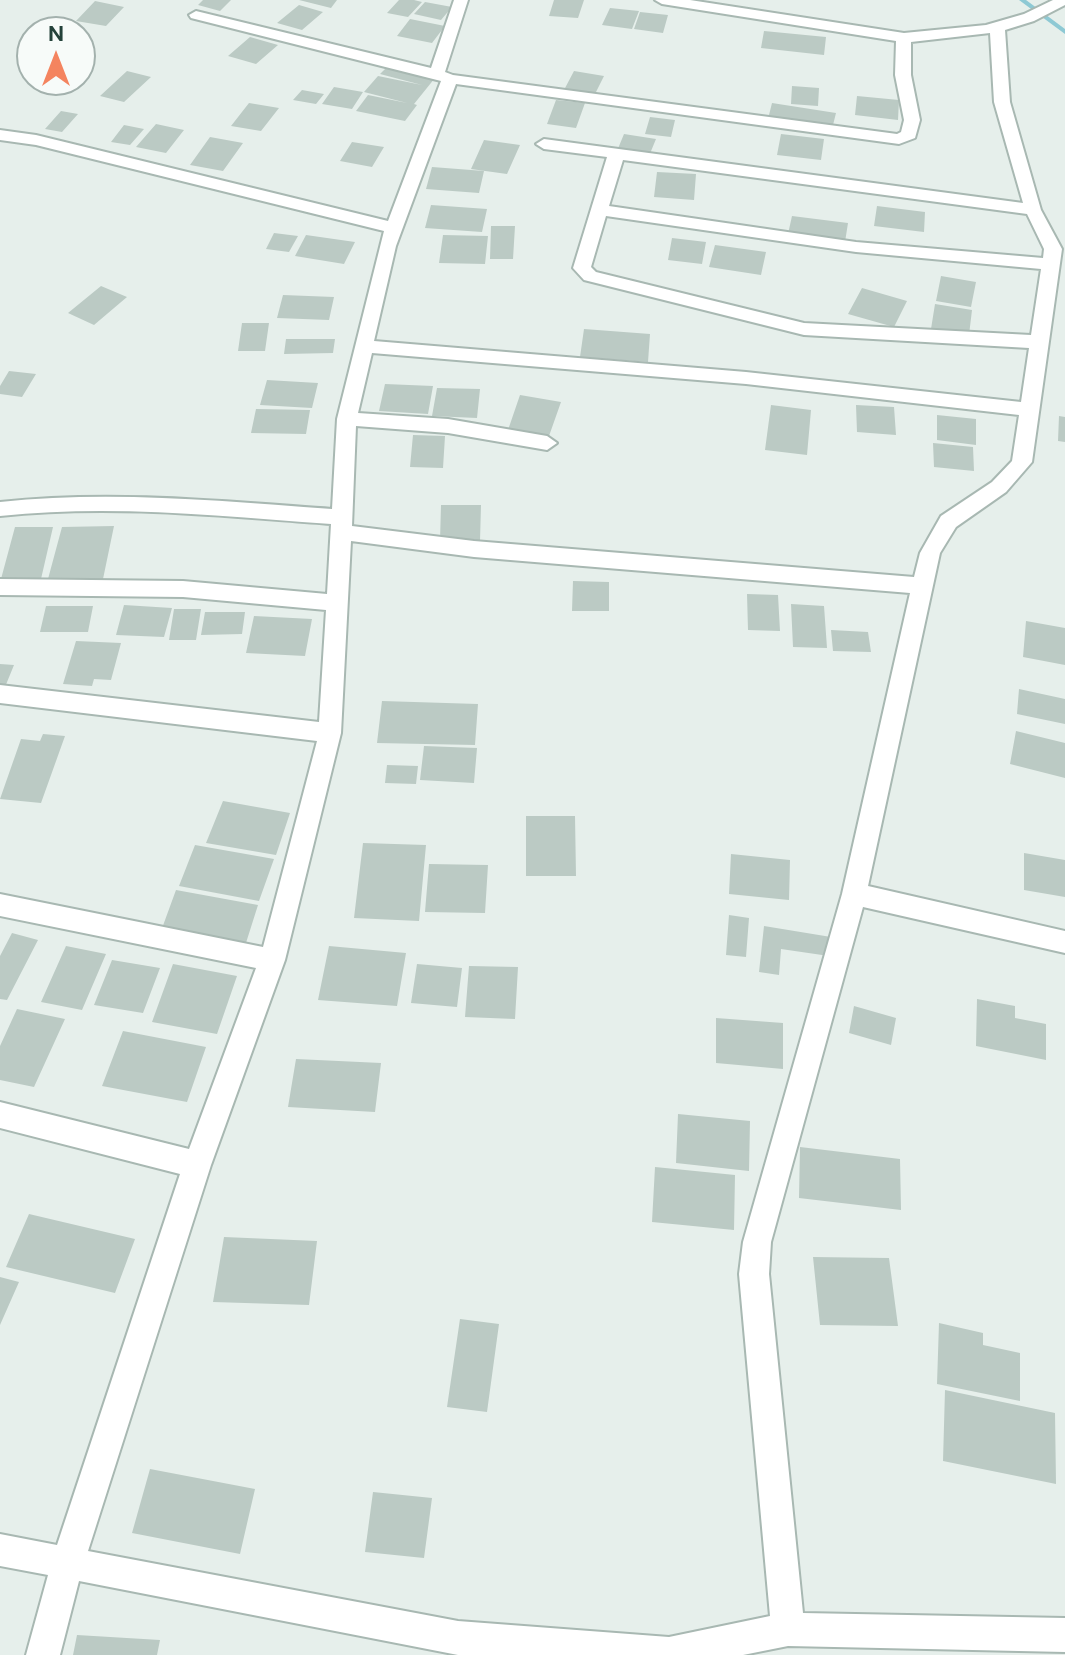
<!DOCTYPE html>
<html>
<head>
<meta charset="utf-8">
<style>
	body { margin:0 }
	#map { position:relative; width:1065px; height:1655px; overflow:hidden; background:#e6efeb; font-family:"DM Sans",sans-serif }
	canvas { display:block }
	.north { position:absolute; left:16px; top:16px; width:80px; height:80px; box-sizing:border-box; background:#f7fbf9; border:2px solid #a3b1ad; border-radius:50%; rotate:0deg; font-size:22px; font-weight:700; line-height:32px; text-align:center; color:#24423a }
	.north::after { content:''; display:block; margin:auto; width:28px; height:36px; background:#f4845f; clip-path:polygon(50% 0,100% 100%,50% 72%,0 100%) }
</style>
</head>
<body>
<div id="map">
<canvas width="1065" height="1655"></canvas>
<div class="north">N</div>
</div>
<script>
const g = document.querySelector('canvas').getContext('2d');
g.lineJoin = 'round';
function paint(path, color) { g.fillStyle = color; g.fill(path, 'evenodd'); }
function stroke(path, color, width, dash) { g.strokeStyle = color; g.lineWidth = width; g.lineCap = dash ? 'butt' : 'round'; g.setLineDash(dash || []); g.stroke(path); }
paint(new Path2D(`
	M 1019,0 L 1026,0 L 1065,29 L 1065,34 Z`), '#8ec9d4');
paint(new Path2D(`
	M 203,0 L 231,0 L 220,11 L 198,5 Z
	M 299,0 L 337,0 L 331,8 Z
	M 399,0 L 414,0 L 422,2 L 408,17 L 387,13 Z
	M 554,0 L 584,0 L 578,18 L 549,16 Z
	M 95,1 L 124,7 L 106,26 L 76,21 Z
	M 425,2 L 452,7 L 441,20 L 414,14 Z
	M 299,5 L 323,12 L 302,30 L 277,23 Z
	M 610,8 L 639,11 L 632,29 L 602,25 Z
	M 640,12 L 668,15 L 663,33 L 634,29 Z
	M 410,19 L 445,26 L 432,43 L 397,36 Z
	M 764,31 L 826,37 L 824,55 L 761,48 Z
	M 250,37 L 278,45 L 256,64 L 228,56 Z
	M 392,62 L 439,73 L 414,104 L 417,105 L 405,121 L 356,111 L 368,95 L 407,103 L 364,92 L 378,76 L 422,85 L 380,74 Z
	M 127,71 L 151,77 L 124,102 L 100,96 Z
	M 574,71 L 604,76 L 594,96 L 564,90 Z
	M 792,86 L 819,88 L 818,106 L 791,104 Z
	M 334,87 L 363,92 L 352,109 L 322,104 Z
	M 302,90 L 324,94 L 316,104 L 293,100 Z
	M 857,96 L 899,100 L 898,120 L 855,115 Z
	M 556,100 L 585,103 L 576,128 L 547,124 Z
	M 249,103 L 279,108 L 261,131 L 231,126 Z
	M 772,103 L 836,113 L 832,129 L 768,119 Z
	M 61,111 L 78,114 L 62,132 L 45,129 Z
	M 650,117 L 675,120 L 671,137 L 645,134 Z
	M 156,124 L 184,130 L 166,153 L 136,147 Z
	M 124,125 L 144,129 L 130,145 L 111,142 Z
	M 624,134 L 656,139 L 649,156 L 617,151 Z
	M 781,134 L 824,139 L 821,160 L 777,155 Z
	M 210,137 L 243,143 L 223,171 L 190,165 Z
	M 484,140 L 520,145 L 507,174 L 471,169 Z
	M 352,142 L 384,147 L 372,167 L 340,161 Z
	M 432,167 L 484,171 L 479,193 L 426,189 Z
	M 657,172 L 696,174 L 694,200 L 654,197 Z
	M 431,205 L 487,209 L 482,232 L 425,228 Z
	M 877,206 L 925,212 L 924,232 L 874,226 Z
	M 792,216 L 848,223 L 845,242 L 788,234 Z
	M 491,226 L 515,226 L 513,259 L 490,259 Z
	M 274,233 L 298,236 L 289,252 L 266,249 Z
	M 306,235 L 355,242 L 344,264 L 295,256 Z
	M 443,235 L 488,236 L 485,264 L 439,263 Z
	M 672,238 L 706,242 L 702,264 L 668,260 Z
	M 715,245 L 766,252 L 761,275 L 709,267 Z
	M 941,276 L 976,282 L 971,307 L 936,301 Z
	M 101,286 L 127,297 L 94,325 L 68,313 Z
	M 862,288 L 907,301 L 894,327 L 848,314 Z
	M 283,295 L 334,297 L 329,320 L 277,318 Z
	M 935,304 L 972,310 L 969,335 L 931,329 Z
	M 242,323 L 269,323 L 265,351 L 238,351 Z
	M 584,329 L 650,334 L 648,362 L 580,357 Z
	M 286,339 L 335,339 L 333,353 L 284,354 Z
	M 9,371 L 36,374 L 22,397 L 0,394 L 0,386 Z
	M 267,380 L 318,383 L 312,408 L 260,405 Z
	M 385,384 L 433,386 L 428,414 L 379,411 Z
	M 437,388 L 480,389 L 477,418 L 432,416 Z
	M 520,395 L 561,402 L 549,436 L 508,430 Z
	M 771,405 L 811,410 L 807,455 L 765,450 Z
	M 856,405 L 894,407 L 896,435 L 857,432 Z
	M 256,409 L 310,410 L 306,434 L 251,433 Z
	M 937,415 L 976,419 L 976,445 L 937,440 Z
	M 1059,416 L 1065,417 L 1065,442 L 1058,441 Z
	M 413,435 L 445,436 L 443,468 L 410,467 Z
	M 933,443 L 973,447 L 974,471 L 934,467 Z
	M 441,505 L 481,505 L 480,541 L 440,541 Z
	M 114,526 L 103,579 L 48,579 L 62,527 Z
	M 15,527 L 53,527 L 41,579 L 1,579 Z
	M 573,581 L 609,582 L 609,611 L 572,611 Z
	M 747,594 L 778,595 L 780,631 L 748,630 Z
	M 791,604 L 824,606 L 827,648 L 793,647 Z
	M 124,605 L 172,608 L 164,637 L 116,635 Z
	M 46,606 L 93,606 L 88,632 L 40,632 Z
	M 174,609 L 201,609 L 196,640 L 169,640 Z
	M 205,612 L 245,612 L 242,634 L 201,635 Z
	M 254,616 L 312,619 L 305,656 L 246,653 Z
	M 1026,621 L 1065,628 L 1065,665 L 1023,657 Z
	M 831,630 L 868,632 L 871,652 L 833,651 Z
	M 76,641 L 121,643 L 111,680 L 94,679 L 92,686 L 63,684 Z
	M 0,664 L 14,665 L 5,687 L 0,687 Z
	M 1019,689 L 1065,699 L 1065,724 L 1017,714 Z
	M 382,701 L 478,704 L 475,745 L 377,743 Z
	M 1016,731 L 1065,743 L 1065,778 L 1010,764 Z
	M 43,734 L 65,736 L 41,803 L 0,799 L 21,739 L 40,741 Z
	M 424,746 L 477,748 L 474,783 L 420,780 Z
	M 387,765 L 418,766 L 416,784 L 385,783 Z
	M 223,801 L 290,813 L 276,855 L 206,843 Z
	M 526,816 L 575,816 L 576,876 L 526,876 Z
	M 363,843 L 426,845 L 419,921 L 354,918 Z
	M 195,845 L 274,859 L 259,901 L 179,886 Z
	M 1024,853 L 1065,860 L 1065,897 L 1024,890 Z
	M 731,854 L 790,860 L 789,900 L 729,894 Z
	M 429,864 L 488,865 L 485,913 L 425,912 Z
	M 176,890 L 258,905 L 245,946 L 161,931 Z
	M 729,915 L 749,918 L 746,957 L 726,955 Z
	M 764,926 L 831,937 L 829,956 L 781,949 L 779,975 L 759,972 Z
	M 12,933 L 38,940 L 7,1000 L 0,999 L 0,956 Z
	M 66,946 L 106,954 L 82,1010 L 41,1002 Z
	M 329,946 L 406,953 L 397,1006 L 318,1000 Z
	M 112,960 L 160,968 L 143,1013 L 94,1005 Z
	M 173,964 L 237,976 L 217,1034 L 152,1022 Z
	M 417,964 L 462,968 L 457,1007 L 411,1003 Z
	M 469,966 L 518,967 L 515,1019 L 465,1017 Z
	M 977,999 L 1015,1006 L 1015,1018 L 1046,1024 L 1046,1060 L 976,1046 Z
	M 854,1006 L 896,1018 L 891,1045 L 849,1033 Z
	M 17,1009 L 65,1019 L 34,1087 L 0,1080 L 0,1046 Z
	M 716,1018 L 783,1023 L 783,1069 L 716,1063 Z
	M 123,1031 L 206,1047 L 187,1102 L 102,1086 Z
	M 296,1059 L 381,1063 L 375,1112 L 288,1107 Z
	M 678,1114 L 750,1121 L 749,1171 L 676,1163 Z
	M 800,1147 L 900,1159 L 901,1210 L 799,1198 Z
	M 655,1167 L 735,1175 L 734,1230 L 652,1222 Z
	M 29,1214 L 135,1239 L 115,1293 L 6,1267 Z
	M 224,1237 L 317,1241 L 309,1305 L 213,1302 Z
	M 813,1257 L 889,1258 L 898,1326 L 820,1325 Z
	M 0,1277 L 19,1282 L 0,1325 Z
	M 460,1319 L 499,1324 L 487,1412 L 447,1407 Z
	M 939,1323 L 983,1333 L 983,1345 L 1020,1353 L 1020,1401 L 937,1384 Z
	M 945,1390 L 1055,1413 L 1056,1484 L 943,1461 Z
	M 150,1469 L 255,1489 L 240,1554 L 132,1533 Z
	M 373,1492 L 432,1498 L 424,1558 L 365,1552 Z
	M 77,1635 L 160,1640 L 157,1655 L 73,1655 Z`), '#bbcac4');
const minor = new Path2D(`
	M 454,0 L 468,0 L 445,72 L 453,75 L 897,134 L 901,132 L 904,120 L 895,75 L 896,41 L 662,4 L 655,0 L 690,0 L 904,33 L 986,25 L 1024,14 L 1053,0 L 1065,0 L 1065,5 L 1034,21 L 1005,30 L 1010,102 L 1041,210 L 1062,249 L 1032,462 L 1006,492 L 956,527 L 940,553 L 868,886 L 1065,931 L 1065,953 L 863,907 L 771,1242 L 769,1274 L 803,1613 L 1065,1618 L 1065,1652 L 788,1646 L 743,1655 L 458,1655 L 79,1581 L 60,1655 L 26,1655 L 48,1575 L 0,1566 L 0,1534 L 57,1545 L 180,1174 L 0,1128 L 0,1102 L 189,1149 L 256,968 L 0,916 L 0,894 L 263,947 L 317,741 L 0,703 L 0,685 L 319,722 L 326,610 L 183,597 L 0,595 L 0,579 L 183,581 L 327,594 L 331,524 C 220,516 111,504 0,516 L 0,502 C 111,490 221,501 332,509 L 337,419 L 384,231 L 36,145 L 0,140 L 0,130 L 36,135 L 388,221 L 441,81 L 191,18 L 189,15 L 196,11 L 431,68 ZM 990,33 L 994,102 L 1023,203 L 544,139 L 536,144 L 544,149 L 607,157 L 573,268 L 584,280 L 804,335 L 1029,348 L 1021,402 L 746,372 L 374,341 L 396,246 L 456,84 L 899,144 L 915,138 L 920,120 L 911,75 L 911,42 ZM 623,160 L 1027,214 L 1044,249 L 1043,258 L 856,242 L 609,206 ZM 606,216 L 856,252 L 1041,269 L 1031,335 L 804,323 L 596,272 L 591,267 ZM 372,353 L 746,384 L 1019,415 L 1012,461 L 992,482 L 941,516 L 920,553 L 914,577 L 474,541 L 352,526 L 356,426 L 448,433 L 547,450 L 557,443 L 547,436 L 448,419 L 358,413 ZM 351,541 L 474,557 L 910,593 L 842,894 L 743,1242 L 739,1274 L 770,1616 L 669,1637 L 458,1621 L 88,1551 L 211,1165 L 285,960 L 341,733 Z`);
stroke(minor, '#a8b8b2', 4);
paint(minor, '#fff');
</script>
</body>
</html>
